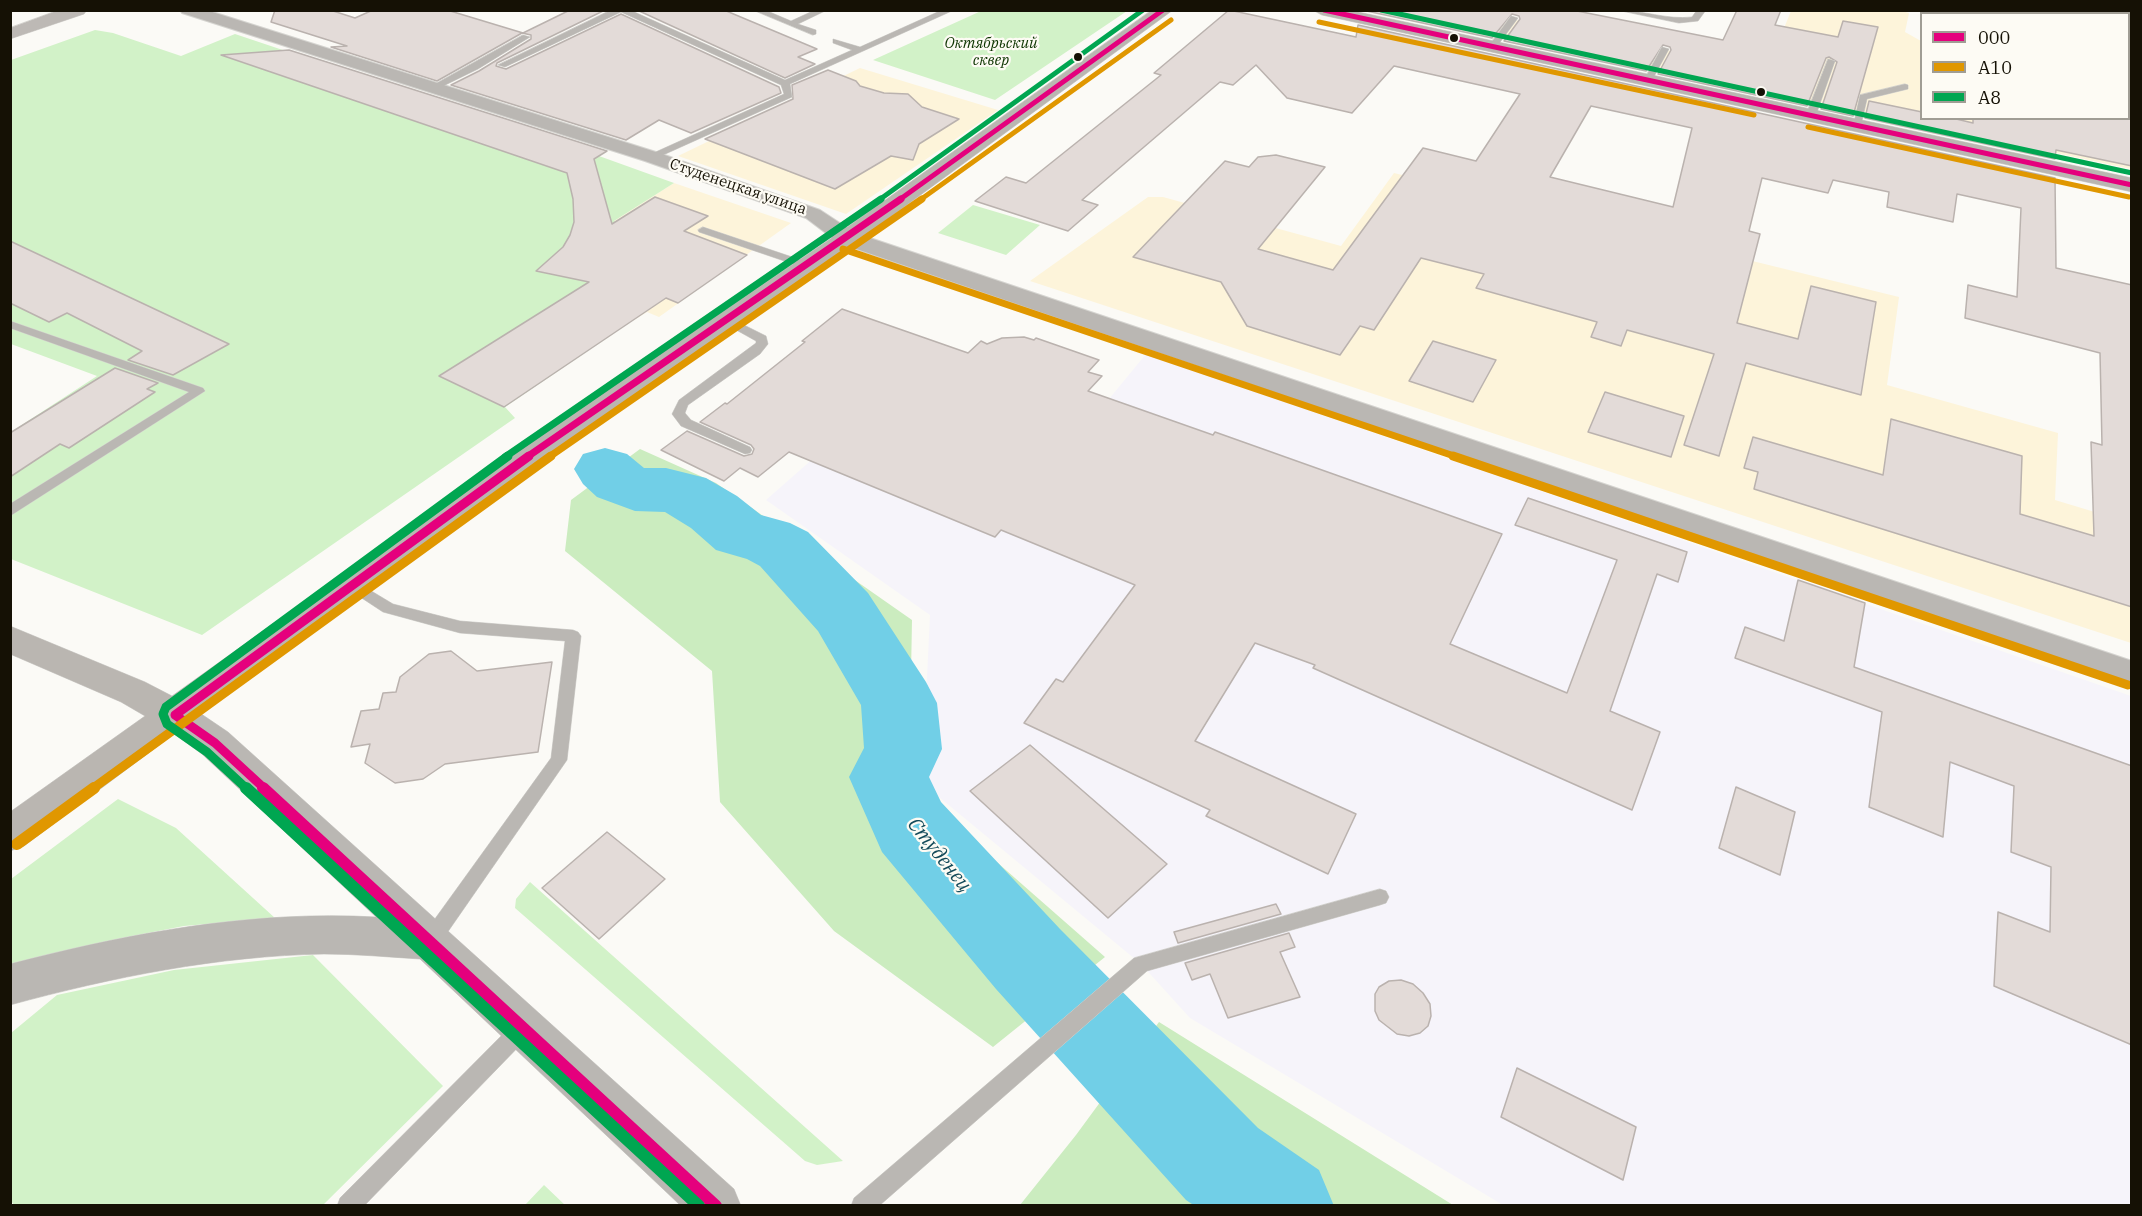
<!DOCTYPE html>
<html>
<head>
<meta charset="utf-8">
<style>
	body { margin:0 }
	#map { position:relative; width:2142px; height:1216px; overflow:hidden; background:#fbfaf6; font-family:"IBM Plex Serif",serif }
	canvas { display:block }
	.frame { position:absolute; inset:0; border:12px solid #151105; pointer-events:none }
	.legend { position:absolute; left:1920px; top:12px; width:210px; height:108px; box-sizing:border-box; background:#fdfbf4; border:2px solid #a09d94; margin:0; padding:8px 10px; list-style:none; font-size:18px; color:#151105 }
	.legend li { display:flex; align-items:center; gap:12px; height:30px }
	.legend b { width:30px; border:2px solid #a09d94 }
</style>
</head>
<body>
<div id="map">
<canvas width="2142" height="1216"></canvas>
<div class="frame"></div>
<ul class="legend">
<li><b style="height:8px;background:#e5007d"></b>000</li>
<li><b style="height:8px;background:#e09700"></b>А10</li>
<li><b style="height:8px;background:#00a651"></b>А8</li>
</ul>
</div>
<script>
const g = document.querySelector('canvas').getContext('2d');
g.lineJoin = 'round';
function paint(path, color) { g.fillStyle = color; g.fill(path, 'evenodd'); }
function stroke(path, color, width, dash) { g.strokeStyle = color; g.lineWidth = width; g.lineCap = dash ? 'butt' : 'round'; g.setLineDash(dash || []); g.stroke(path); }
function drawText(font, color, halo, rows, align = 'center') {
  g.font = font + ' "IBM Plex Serif",serif'; g.lineWidth = 4.5; g.setLineDash([]); g.textBaseline = 'middle'; g.strokeStyle = halo; g.fillStyle = color; for (const [text, x, y, turn = 0] of rows) {
    g.save(); g.translate(x, y); g.rotate((+turn || 0) * Math.PI / 180); g.textAlign = isNaN(turn) ? turn : align; if (halo) g.strokeText(text, 0, 0); g.fillText(text, 0, 0); g.restore();
  }
}
paint(new Path2D(`
	M 1791,11 L 1899,10 L 1909,13 L 1905,32 L 1921,41 L 1922,118 L 2131,120 L 2131,169 L 1468,27 L 1481,13 L 1767,70 Z
	M 860,68 L 998,110 L 846,214 L 678,156 Z
	M 1394,173 L 1899,297 L 1887,385 L 2058,433 L 2055,500 L 2131,523 L 2131,643 L 1030,281 L 1148,197 L 1163,197 L 1341,246 Z
	M 674,183 L 791,223 L 659,317 L 647,312 L 629,323 L 566,297 L 570,294 L 614,221 Z`), '#fdf4da');
paint(new Path2D(`
	M 938,349 L 1075,386 L 1109,399 L 1146,354 L 2131,696 L 2131,1205 L 1503,1205 L 1190,1018 L 1141,964 L 922,783 L 930,615 L 766,500 Z`), '#f6f4fa');
paint(new Path2D(`
	M 981,11 L 981,10 L 1127,11 L 995,100 L 873,60 Z
	M 95,30 L 113,33 L 181,56 L 235,34 L 599,156 L 674,183 L 614,221 L 627,226 L 585,301 L 566,297 L 629,323 L 505,407 L 515,418 L 202,635 L 11,559 L 11,432 L 97,376 L 11,344 L 11,60 Z
	M 973,205 L 1040,225 L 1006,255 L 938,233 Z
	M 118,799 L 176,828 L 275,918 L 184,926 L 117,939 L 11,965 L 11,879 Z
	M 530,882 L 843,1161 L 817,1165 L 805,1161 L 515,908 L 516,899 Z
	M 313,955 L 443,1086 L 323,1205 L 15,1206 L 11,1201 L 11,1033 L 57,995 L 174,970 Z
	M 544,1185 L 565,1205 L 525,1205 Z`), '#d2f2c8');
paint(new Path2D(`
	M 640,449 L 716,483 L 912,620 L 909,785 L 1105,957 L 993,1047 L 834,931 L 720,802 L 712,671 L 565,551 L 571,500 Z
	M 1159,1022 L 1453,1205 L 1020,1205 L 1076,1135 Z`), '#cbecbf');
paint(new Path2D(`
	M 605,448 L 627,454 L 644,468 L 666,468 L 706,478 L 737,496 L 761,515 L 790,523 L 808,532 L 868,593 L 926,682 L 937,703 L 942,749 L 929,777 L 941,802 L 1060,929 L 1258,1128 L 1319,1170 L 1334,1206 L 1195,1206 L 1186,1200 L 996,989 L 882,852 L 849,777 L 864,748 L 861,705 L 818,631 L 760,566 L 747,559 L 716,550 L 691,528 L 665,512 L 635,511 L 597,497 L 583,484 L 574,469 L 583,454 Z`), '#71cfe7');
const building = new Path2D(`
	M 275,10 L 330,10 L 355,18 L 373,10 L 447,10 L 523,33 L 570,10 L 605,10 L 497,63 L 496,66 L 506,69 L 621,14 L 779,87 L 781,93 L 691,133 L 659,120 L 626,140 L 451,85 L 479,71 L 531,39 L 531,35 L 522,33 L 437,81 L 331,47 L 347,46 L 271,22 Z
	M 637,10 L 724,10 L 817,49 L 798,57 L 815,64 L 785,78 Z
	M 1229,10 L 1356,37 L 1358,25 L 2055,178 L 2056,268 L 2132,285 L 2132,607 L 1754,489 L 1758,472 L 1744,468 L 1753,437 L 1883,475 L 1891,419 L 2022,456 L 2020,514 L 2094,536 L 2091,442 L 2102,445 L 2100,353 L 1965,318 L 1968,285 L 2017,297 L 2021,208 L 1957,194 L 1953,222 L 1887,207 L 1889,192 L 1833,180 L 1828,193 L 1762,178 L 1749,231 L 1760,234 L 1737,323 L 1798,339 L 1811,286 L 1876,302 L 1867,357 L 1861,395 L 1746,363 L 1719,456 L 1684,445 L 1714,354 L 1627,330 L 1621,346 L 1591,337 L 1597,322 L 1476,288 L 1484,274 L 1421,258 L 1374,330 L 1360,326 L 1340,355 L 1247,326 L 1221,282 L 1133,257 L 1225,161 L 1249,167 L 1258,157 L 1276,155 L 1325,167 L 1258,249 L 1333,270 L 1423,148 L 1476,161 L 1520,94 L 1394,66 L 1352,113 L 1287,98 L 1256,65 L 1233,85 L 1220,82 L 1082,200 L 1098,205 L 1068,231 L 975,201 L 1006,177 L 1026,183 L 1161,75 L 1154,73 ZM 1591,106 L 1692,128 L 1673,207 L 1550,177 Z
	M 1362,10 L 1572,10 L 1723,40 L 1737,10 L 1781,10 L 1775,25 L 1838,37 L 1843,21 L 1878,27 L 1853,116 L 1821,109 L 1837,62 L 1829,57 L 1826,58 L 1807,106 L 1658,74 L 1671,50 L 1670,47 L 1663,45 L 1646,71 L 1504,41 L 1520,19 L 1519,16 L 1512,14 L 1492,38 Z
	M 289,50 L 607,151 L 594,159 L 612,224 L 655,197 L 708,216 L 684,231 L 747,255 L 678,303 L 666,298 L 504,407 L 439,376 L 589,282 L 536,271 L 563,247 L 570,235 L 574,222 L 573,199 L 567,173 L 221,55 Z
	M 828,70 L 856,81 L 860,86 L 884,93 L 908,94 L 922,107 L 959,119 L 919,144 L 913,160 L 891,156 L 835,189 L 705,139 L 793,99 L 792,85 Z
	M 1869,101 L 1922,112 L 1922,118 L 1952,118 L 1973,123 L 1973,118 L 2132,118 L 2132,166 L 2056,150 L 2055,159 L 1865,118 Z
	M 10,241 L 229,344 L 173,375 L 128,360 L 142,351 L 67,313 L 49,322 L 10,303 Z
	M 842,309 L 968,353 L 981,341 L 987,344 L 1002,338 L 1024,337 L 1034,340 L 1036,338 L 1099,360 L 1088,372 L 1102,376 L 1088,391 L 1213,435 L 1215,432 L 1502,534 L 1450,644 L 1567,693 L 1617,560 L 1515,525 L 1528,498 L 1687,552 L 1678,582 L 1657,574 L 1610,711 L 1660,732 L 1632,810 L 1313,668 L 1315,665 L 1255,643 L 1195,741 L 1356,814 L 1328,874 L 1206,816 L 1210,810 L 1024,723 L 1056,679 L 1063,682 L 1135,585 L 1001,530 L 995,537 L 789,452 L 758,477 L 740,468 L 724,481 L 661,450 L 687,431 L 744,456 L 752,454 L 754,449 L 751,445 L 700,422 L 725,403 L 727,404 L 805,342 L 802,341 Z
	M 1433,341 L 1496,360 L 1473,402 L 1409,381 Z
	M 115,368 L 158,383 L 147,389 L 155,392 L 69,448 L 60,444 L 10,477 L 10,433 Z
	M 1605,392 L 1684,416 L 1671,457 L 1588,432 Z
	M 1798,580 L 1865,603 L 1854,667 L 2132,766 L 2132,1045 L 1994,986 L 1998,912 L 2050,932 L 2051,867 L 2011,852 L 2014,786 L 1950,762 L 1943,837 L 1869,807 L 1882,712 L 1735,658 L 1745,627 L 1784,641 Z
	M 451,651 L 477,671 L 552,662 L 538,752 L 445,764 L 423,779 L 395,783 L 365,763 L 370,744 L 351,747 L 361,711 L 379,709 L 383,693 L 396,692 L 400,677 L 429,654 Z
	M 1030,745 L 1167,864 L 1108,918 L 970,791 Z
	M 1736,787 L 1795,812 L 1780,875 L 1719,848 Z
	M 607,832 L 665,879 L 599,939 L 542,888 Z
	M 1276,904 L 1281,914 L 1178,943 L 1174,932 Z
	M 1289,933 L 1295,947 L 1280,952 L 1300,997 L 1228,1018 L 1210,974 L 1192,980 L 1185,963 Z
	M 1401,980 L 1413,984 L 1423,993 L 1430,1004 L 1431,1016 L 1428,1026 L 1420,1033 L 1409,1036 L 1397,1034 L 1379,1020 L 1375,1011 L 1375,994 L 1379,987 L 1389,981 Z
	M 1517,1068 L 1636,1127 L 1623,1180 L 1501,1117 Z`);
paint(building, '#e3dbd8');
stroke(building, '#bab2ae', 1.5);
const service = new Path2D(`
	M 611,10 L 630,10 L 785,80 L 852,50 L 833,43 L 833,39 L 860,47 L 942,10 L 954,10 L 790,84 L 792,97 L 652,160 L 647,157 L 649,155 L 784,94 L 781,85 L 621,12 L 505,67 L 498,65 Z
	M 753,10 L 765,10 L 791,21 L 815,10 L 827,10 L 798,24 L 816,30 L 816,34 L 813,35 Z
	M 1617,10 C 1643,10 1667,20 1692,17 L 1697,10 L 1706,10 L 1698,21 L 1679,23 Z
	M 1978,10 L 1986,10 L 1986,14 L 1978,14 Z
	M 2074,10 L 2090,10 L 2099,14 L 2083,14 Z
	M 1511,16 L 1518,18 L 1495,49 L 1489,49 L 1488,47 Z
	M 523,35 L 530,37 L 478,69 L 435,90 L 428,88 Z
	M 1662,47 L 1669,49 L 1651,82 L 1645,82 L 1644,80 Z
	M 1828,59 L 1835,61 L 1816,115 L 1808,117 L 1806,115 Z
	M 2128,62 L 2132,62 L 2132,67 L 2128,67 Z
	M 2128,83 L 2132,84 L 2132,90 L 2128,89 Z
	M 1905,84 L 1908,85 L 1908,89 L 1867,99 L 1861,125 L 1853,127 L 1860,95 Z
	M 703,227 L 810,263 L 812,265 L 806,268 L 802,267 L 699,232 L 698,230 Z
	M 726,316 L 766,336 L 768,344 L 760,354 L 688,405 L 685,413 L 691,420 L 750,447 L 752,450 L 750,453 L 745,454 L 681,426 L 672,414 L 679,400 L 756,343 L 756,341 L 722,322 L 720,320 Z
	M 10,321 L 203,388 L 205,391 L 10,516 L 10,504 L 189,392 L 10,328 Z
	M 353,580 L 393,604 L 460,621 L 573,630 L 578,632 L 581,636 L 567,760 L 438,946 L 431,949 L 424,946 L 422,940 L 424,934 L 551,758 L 565,641 L 460,633 L 383,612 L 348,589 L 346,585 Z
	M 1380,889 L 1386,891 L 1389,897 L 1386,903 L 1380,905 L 1147,971 L 879,1206 L 851,1206 L 854,1198 L 1134,958 Z
	M 523,1018 L 530,1021 L 533,1028 L 530,1035 L 364,1206 L 337,1206 L 340,1198 L 516,1021 Z`);
const minor = new Path2D(`
	M 180,10 L 206,10 L 659,153 L 820,210 L 855,233 L 2132,661 L 2132,686 L 839,243 L 806,218 L 645,161 L 182,13 Z`);
const tertiary = new Path2D(`
	M 175,701 L 188,705 L 228,732 L 441,924 L 446,926 L 448,931 L 734,1189 L 741,1206 L 681,1206 L 420,959 C 388,957 356,954 324,954 C 218,956 113,977 10,1005 L 10,964 C 129,933 253,910 376,917 L 202,754 L 162,725 L 157,715 L 162,705 Z`);
const secondary = new Path2D(`
	M 1152,10 L 1173,10 L 855,243 L 507,485 L 24,846 L 10,851 L 10,812 L 145,716 L 121,702 L 10,654 L 10,626 L 145,682 L 172,696 L 487,471 L 839,233 Z
	M 1313,10 L 1349,10 L 2132,178 L 2132,192 L 1322,15 Z`);
const primary = new Path2D(`
	M 59,10 L 87,10 L 84,14 L 10,39 L 10,28 Z`);
stroke(service, '#d5d4d0', 1);
stroke(minor, '#d5d4d0', 2);
stroke(tertiary, '#d5d4d0', 1);
stroke(secondary, '#d5d4d0', 1);
stroke(primary, '#d5d4d0', 1);
paint(service, '#bab7b3');
paint(minor, '#bab7b3');
paint(tertiary, '#bab7b3');
paint(secondary, '#bab6b1');
paint(primary, '#bdb9b5');
stroke(new Path2D(`
	M 1324,10 L 2132,185
	M 899,200 L 1163,10`), '#e5007d', 5);
stroke(new Path2D(`
	M 527,457 L 901,199`), '#e5007d', 7);
stroke(new Path2D(`
	M 175,715 L 529,456
	M 175,715 L 215,743 L 265,789`), '#e5007d', 9);
stroke(new Path2D(`
	M 263,788 L 716,1206`), '#e5007d', 12);
stroke(new Path2D(`
	M 1319,22 L 1754,115
	M 1808,127 L 2129,197
	M 920,200 L 1171,20`), '#e09700', 5);
stroke(new Path2D(`
	M 843,249 L 1457,457
	M 549,457 L 922,199`), '#e09700', 7);
stroke(new Path2D(`
	M 1453,456 L 2128,685
	M 92,789 L 551,456`), '#e09700', 9);
stroke(new Path2D(`
	M 17,844 L 94,788`), '#e09700', 12);
stroke(new Path2D(`
	M 1381,10 L 2132,173
	M 879,200 L 1143,10`), '#00a651', 5);
stroke(new Path2D(`
	M 505,457 L 881,199`), '#00a651', 7);
stroke(new Path2D(`
	M 247,789 L 207,752 L 167,724 L 163,714 L 166,707 L 508,456`), '#00a651', 9);
stroke(new Path2D(`
	M 246,788 L 699,1206`), '#00a651', 12);
for (const [x, y, r, color] of [
	[1454,38,5,"#151105"],
	[1078,57,5,"#151105"],
	[1761,92,5,"#151105"]
]) { const dot = new Path2D(); dot.arc(x, y, r, 0, 2 * Math.PI); g.fillStyle = color; g.fill(dot); stroke(dot, '#fdfbf4', 2); }
drawText('italic 15px', '#0d3500', '#fdfbf4', [
	["Октябрьский",991,44],
	["сквер",991,61]
]);
drawText('15px', '#151105', '#fdfbf4', [
	["Студенецкая улица",738,187,19]
]);
drawText('italic 20px', '#134a59', '#fdfbf4', [
	["Студенец",939,855,51]
]);
</script>
</body>
</html>
